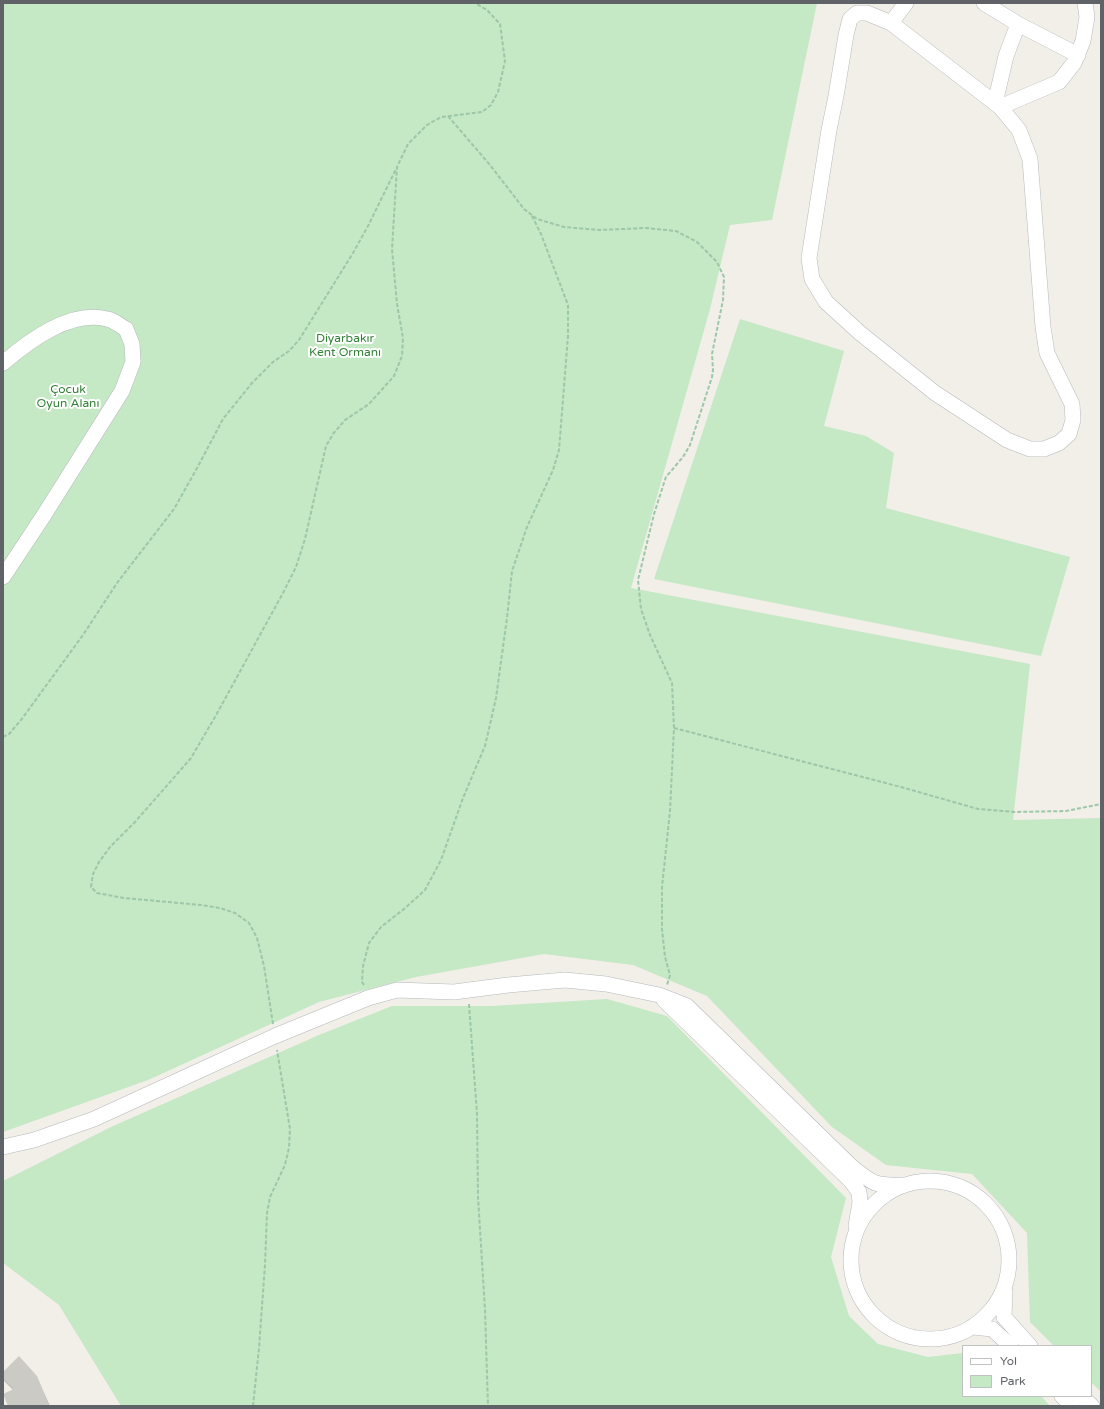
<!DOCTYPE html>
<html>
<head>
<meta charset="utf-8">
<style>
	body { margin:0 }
	#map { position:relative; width:1104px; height:1409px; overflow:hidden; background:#f1efe8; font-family:"Varela Round",sans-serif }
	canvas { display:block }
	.frame { position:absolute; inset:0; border:4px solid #5f6368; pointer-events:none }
	.legend { position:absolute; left:962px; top:1345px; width:130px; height:52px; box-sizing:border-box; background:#fff; border:1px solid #bfc1c3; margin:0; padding:5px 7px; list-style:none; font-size:12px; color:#5f6368 }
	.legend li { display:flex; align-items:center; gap:8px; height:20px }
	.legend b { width:20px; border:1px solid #bfc1c3 }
</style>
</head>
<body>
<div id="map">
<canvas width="1104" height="1409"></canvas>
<div class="frame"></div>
<ul class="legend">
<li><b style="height:5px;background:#fff"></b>Yol</li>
<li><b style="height:11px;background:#c5e8c5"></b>Park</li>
</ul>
</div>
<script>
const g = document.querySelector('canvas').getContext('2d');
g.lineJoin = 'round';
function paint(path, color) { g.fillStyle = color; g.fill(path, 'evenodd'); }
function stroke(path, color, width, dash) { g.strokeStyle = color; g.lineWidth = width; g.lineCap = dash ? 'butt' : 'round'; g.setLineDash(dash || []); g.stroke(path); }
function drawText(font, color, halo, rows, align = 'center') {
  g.font = font + ' "Varela Round",sans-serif'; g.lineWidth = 4; g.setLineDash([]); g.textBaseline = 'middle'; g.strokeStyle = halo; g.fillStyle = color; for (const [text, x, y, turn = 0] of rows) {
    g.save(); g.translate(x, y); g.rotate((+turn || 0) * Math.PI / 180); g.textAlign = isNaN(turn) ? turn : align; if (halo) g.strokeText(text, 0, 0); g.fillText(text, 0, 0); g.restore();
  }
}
paint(new Path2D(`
	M 3,3 L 817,3 L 772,220 L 730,225 L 710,309 L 631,588 L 1030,664 L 1013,820 L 1101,818 L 1101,1392 L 1091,1382 L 1091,1346 L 1054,1346 L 1030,1322 L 1027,1233 L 972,1174 L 886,1165 L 832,1127 L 707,996 L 633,965 L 544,954 L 416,977 L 319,1002 L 148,1080 L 3,1132 Z
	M 740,319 L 844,351 L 824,426 L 866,436 L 894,453 L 886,508 L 1070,557 L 1041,656 L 654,579 Z
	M 607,999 L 667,1016 L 846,1198 L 831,1257 L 849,1316 L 878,1344 L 928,1357 L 963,1353 L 963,1396 L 1041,1396 L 1050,1406 L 121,1406 L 59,1305 L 3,1263 L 3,1181 L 111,1127 L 319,1035 L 392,1006 L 492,1006 Z`), '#c5e8c5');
paint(new Path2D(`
	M 3,1373 L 37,1377 L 50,1406 L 9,1406 L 13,1390 L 5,1382 L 3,1379 Z`), '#0003');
paint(new Path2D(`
	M 19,1356 L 37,1376 L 49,1406 L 8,1406 L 3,1394 L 14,1389 L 3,1378 L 3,1372 Z`), '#cccac5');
const minor = new Path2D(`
	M 984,3 L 1018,24 L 1078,55
	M 857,13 L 867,13 L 891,23 L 1000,107 L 1019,130 L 1030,159 L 1043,327 L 1047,353 L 1072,404 L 1073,420 L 1069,434 L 1059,443 L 1044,449 L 1030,449 L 1007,440 L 935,393 L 860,333 L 826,302 L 812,279 L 809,258 L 829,130 L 836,96 L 846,35 L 850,19 Z
	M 891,23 L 906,3
	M 995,103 L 1006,56 L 1018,24
	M 1000,107 L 1059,82 L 1074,63 L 1083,41 L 1087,17 L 1085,3
	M 3,363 C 30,340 70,310 107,319 C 114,320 120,326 126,329 L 132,344 L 133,362 L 122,391 L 44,515 L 3,577
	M 664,1000 L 851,1181 L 859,1192 L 860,1202 L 856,1226
	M 3,1147 L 34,1140 L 94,1119 L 275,1036 L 368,998 L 397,990 L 454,992 L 508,985 L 565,980 L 606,984 L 659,995 L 687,1006 L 852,1167 C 873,1184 875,1186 903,1185
	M851 1260a79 79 0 1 1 158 0a79 79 0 1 1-158 0Z
	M 1005,1291 L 1004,1317 L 1030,1346
	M 973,1327 L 992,1329 L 1011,1346
	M 1062,1396 L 1072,1406
	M 1081,1396 L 1092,1406`);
stroke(minor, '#b5b8bc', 16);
stroke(new Path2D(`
	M 448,116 L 490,165 L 524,209 L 537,219 L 564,227 L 599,230 L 646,228 L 676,231 L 697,242 L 717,262 L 724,277 L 723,300 L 712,354 L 713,370 L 712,377 L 690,445 L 683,457 L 666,477 L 663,486 L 654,514 L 638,580 L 641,609 L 650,635 L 672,683 L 674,728 L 670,811 L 662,887 L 662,929 L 665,957 L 670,975 L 667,985
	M 674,728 L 901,787 L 978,809 L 1014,812 L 1066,811 L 1101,804
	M 3,737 L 9,734 L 21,720 L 83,635 L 117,583 L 174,509 L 196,470 L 223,419 L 252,383 L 273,362 L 289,351 L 299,340 L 353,253 L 368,226 L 396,169
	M 364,985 L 362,982 L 363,966 L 369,943 L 381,927 L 404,909 L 425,890 L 441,860 L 463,798 L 485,746 L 496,698 L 507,618 L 512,571 L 527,527 L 553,470 L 559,450 L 568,336 L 568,305 L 541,234 L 531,214
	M 469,1004 L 477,1114 L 478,1197 L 485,1310 L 488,1406
	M 273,1024 L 264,966 L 257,938 L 249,923 L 235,913 L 220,908 L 201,905 L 124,898 L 97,893 L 91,887 L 93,874 L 99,862 L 110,847 L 135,822 L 191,758 L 215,717 L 283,593 L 296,567 L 305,539 L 326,446 L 333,434 L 345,420 L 369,404 L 394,376 L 402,356 L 403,338 L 397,304 L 392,249 L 397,167 L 408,144 L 427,125 L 441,117 L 482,112 L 491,105 L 498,92 L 505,61 L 500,24 L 487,10 L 475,3
	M 253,1406 L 259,1348 L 265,1265 L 267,1213 L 270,1197 L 285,1165 L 289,1148 L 290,1129 L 277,1050`), '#9cc7a9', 2, [4, 2]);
stroke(minor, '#fff', 15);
drawText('12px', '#348238', '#fff', [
	["Diyarbakır",345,339],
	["Kent Ormanı",345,353],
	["Çocuk",68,390],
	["Oyun Alanı",68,404]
]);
</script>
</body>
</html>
